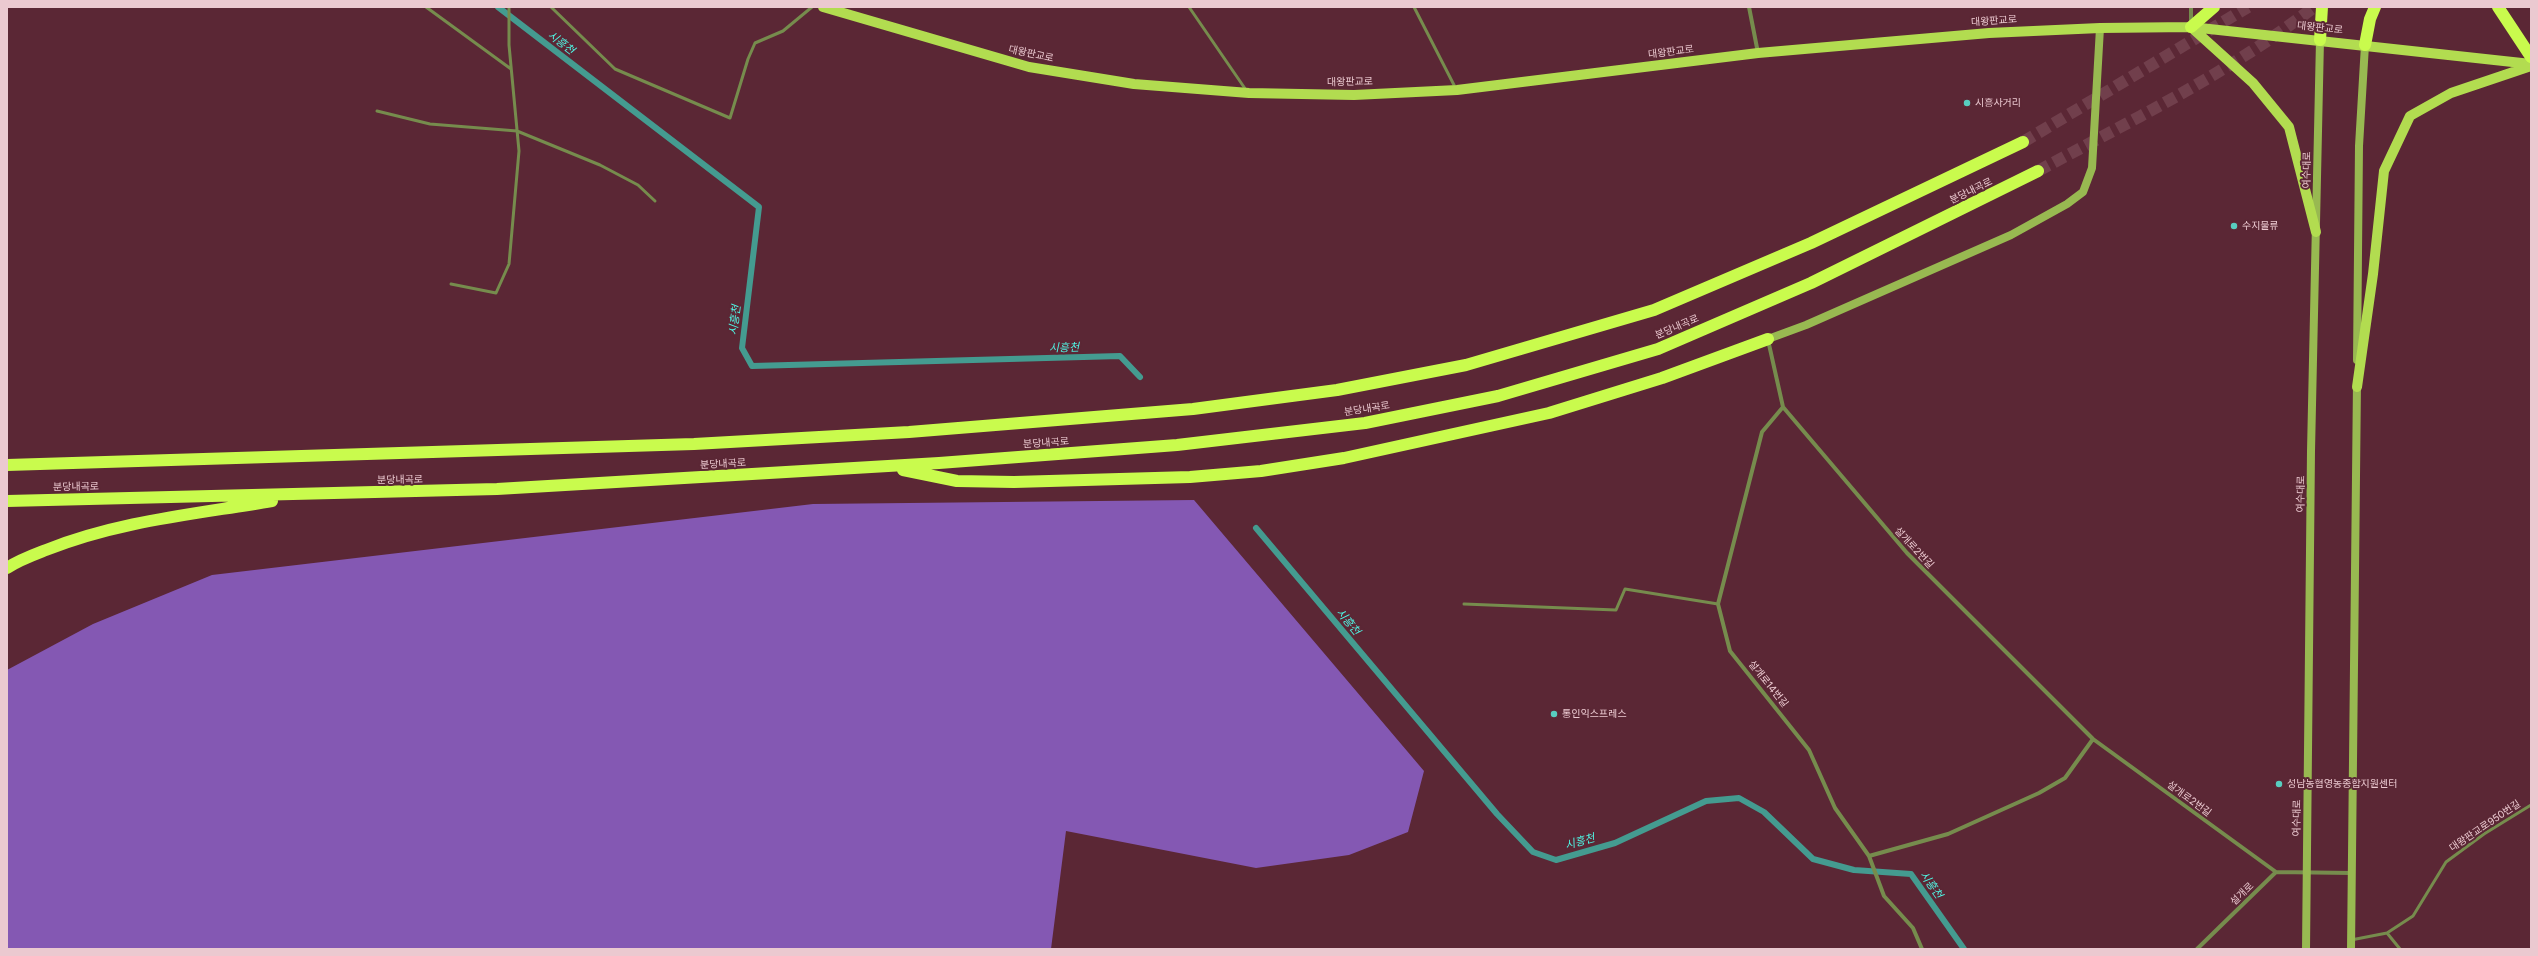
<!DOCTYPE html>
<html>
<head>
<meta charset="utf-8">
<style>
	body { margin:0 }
	#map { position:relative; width:2538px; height:956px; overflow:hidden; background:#5b2735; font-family:Inter,sans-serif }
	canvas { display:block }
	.frame { position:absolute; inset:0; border:8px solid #ebc9d0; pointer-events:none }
</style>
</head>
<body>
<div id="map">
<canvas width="2538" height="956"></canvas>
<div class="frame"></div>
</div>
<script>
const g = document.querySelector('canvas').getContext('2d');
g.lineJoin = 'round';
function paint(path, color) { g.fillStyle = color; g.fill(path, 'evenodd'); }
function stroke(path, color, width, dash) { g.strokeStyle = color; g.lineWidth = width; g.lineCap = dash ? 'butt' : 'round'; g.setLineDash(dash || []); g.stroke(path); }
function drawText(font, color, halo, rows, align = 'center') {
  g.font = font + ' Inter,"Noto Sans KR",sans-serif'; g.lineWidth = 4; g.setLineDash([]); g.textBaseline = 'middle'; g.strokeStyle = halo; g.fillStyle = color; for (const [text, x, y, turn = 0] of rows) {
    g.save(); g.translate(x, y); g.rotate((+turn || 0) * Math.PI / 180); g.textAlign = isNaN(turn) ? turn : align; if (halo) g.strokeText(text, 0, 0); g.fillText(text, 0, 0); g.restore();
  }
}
paint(new Path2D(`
	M 1194,500 L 1424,771 L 1408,832 L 1349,855 L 1256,868 L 1066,831 L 1051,949 L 7,949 L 7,670 L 93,624 L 212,575 L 813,504 Z`), '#8458b3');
stroke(new Path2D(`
	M 498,7 L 759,207 L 742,348 L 752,366 L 1120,356 L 1140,377
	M 1256,528 L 1497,814 L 1533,852 L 1556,860 L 1615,843 L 1706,801 L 1739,798 L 1764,812 L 1813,859 L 1854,870 L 1911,874 L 1964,949`), '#449b90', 6);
stroke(new Path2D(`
	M 2023,142 L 2248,7
	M 2038,171 C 2132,120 2229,73 2314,7`), '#713f4c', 12, [12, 6]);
stroke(new Path2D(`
	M 426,7 L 511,69
	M 551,7 L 615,69 L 730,118 L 748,59 L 755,43 L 783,31 L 812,7
	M 1189,7 L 1246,90
	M 1414,7 L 1455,87
	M 377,111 L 430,124 L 517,131 L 600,165 L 638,185 L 655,201
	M 451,284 L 496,293 L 509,264 L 519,151 L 509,45 L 509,7
	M 1464,604 L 1616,610 L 1625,589 L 1718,604
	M 2387,933 L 2413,916 L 2446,862 L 2484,834 L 2531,805
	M 2351,940 L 2387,933 L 2400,949`), '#768c4d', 3);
stroke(new Path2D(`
	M 1749,7 L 1758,53
	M 2191,7 L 2191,23
	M 1768,340 L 1783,407 L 1907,553 L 2093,739 L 2276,872
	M 1783,407 L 1762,432 L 1718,604 L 1730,651 L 1809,750 L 1835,808 L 1869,856 L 1884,896 L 1913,928 L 1922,949
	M 1869,856 L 1948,834 L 2039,793 L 2065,778 L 2093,739
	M 2197,949 L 2276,872 L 2352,873`), '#768c4d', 4);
stroke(new Path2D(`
	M 1768,339 L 1806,325 L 2011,235 L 2067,204 L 2083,192 L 2092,168 L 2100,28
	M 2357,360 L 2359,146 L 2365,45
	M 2306,949 L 2311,451 L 2320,40
	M 2351,949 L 2357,382`), '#98b951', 8);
stroke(new Path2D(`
	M 823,7 L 1029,67 L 1134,84 L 1249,93 L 1354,95 L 1457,90 L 1758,53 L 1989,33 L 2100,28 L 2191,27 L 2531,64
	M 2191,27 L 2253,83 L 2289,127 L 2316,232
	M 2357,387 L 2373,274 L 2384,171 L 2410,116 L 2451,93 L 2531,66`), '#b2dc50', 10);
stroke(new Path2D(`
	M 2498,7 L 2531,57
	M 2191,27 L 2214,7
	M 2320,40 L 2322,7
	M 2365,45 L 2370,19 L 2375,7
	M 7,465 L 694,444 L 909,432 L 1193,409 L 1337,390 L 1466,365 L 1654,310 L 1811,243 L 2023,142
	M 903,470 L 957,481 L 1014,482 L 1190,477 L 1261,471 L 1344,458 L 1549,413 L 1662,378 L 1768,339
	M 7,501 L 497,489 L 939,463 L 1177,445 L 1365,423 L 1498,396 L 1658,349 L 1811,283 L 2038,171
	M 7,568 C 19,560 33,555 46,550 C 118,521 196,514 272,501`), '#c9fb4d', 12);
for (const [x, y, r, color] of [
	[1967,103,4,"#58cec0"],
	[2234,226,4,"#58cec0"],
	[1554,714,4,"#58cec0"],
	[2279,784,4,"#58cec0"]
]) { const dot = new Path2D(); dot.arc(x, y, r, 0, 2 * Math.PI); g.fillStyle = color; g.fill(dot); stroke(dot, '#5b2735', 1.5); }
drawText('10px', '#ebc9d0', '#5b2735', [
	["대왕판교로",1994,21,-4],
	["대왕판교로",2320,28,6],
	["대왕판교로",1671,52,-7],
	["대왕판교로",1031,54,12],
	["대왕판교로",1350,82,-1],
	["여수대로",2307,170,-89],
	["분당내곡로",1971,191,-26],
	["분당내곡로",1677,327,-23],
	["분당내곡로",1367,409,-9],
	["분당내곡로",1046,443,-4],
	["분당내곡로",723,464,-3],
	["분당내곡로",400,480,-1],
	["분당내곡로",76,487,-1],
	["여수대로",2301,494,-89],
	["설개로2번길",1914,548,47],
	["설개로14번길",1768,684,51],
	["설개로2번길",2189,799,36],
	["여수대로",2297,818,-89],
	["대왕판교로950번길",2485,826,-34],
	["설개로",2242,894,-44]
]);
drawText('10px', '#ebc9d0', '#5b2735', [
	["시흥사거리",1975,103],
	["수지물류",2242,226],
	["통인익스프레스",1562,714],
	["성남농협영농종합지원센터",2287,784]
], 'left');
drawText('italic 11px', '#4ff6e4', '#5b2735', [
	["시흥천",561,43,37],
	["시흥천",735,320,-83],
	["시흥천",1064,348,-2],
	["시흥천",1348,622,50],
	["시흥천",1580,842,-16],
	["시흥천",1931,885,55]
]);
</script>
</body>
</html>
